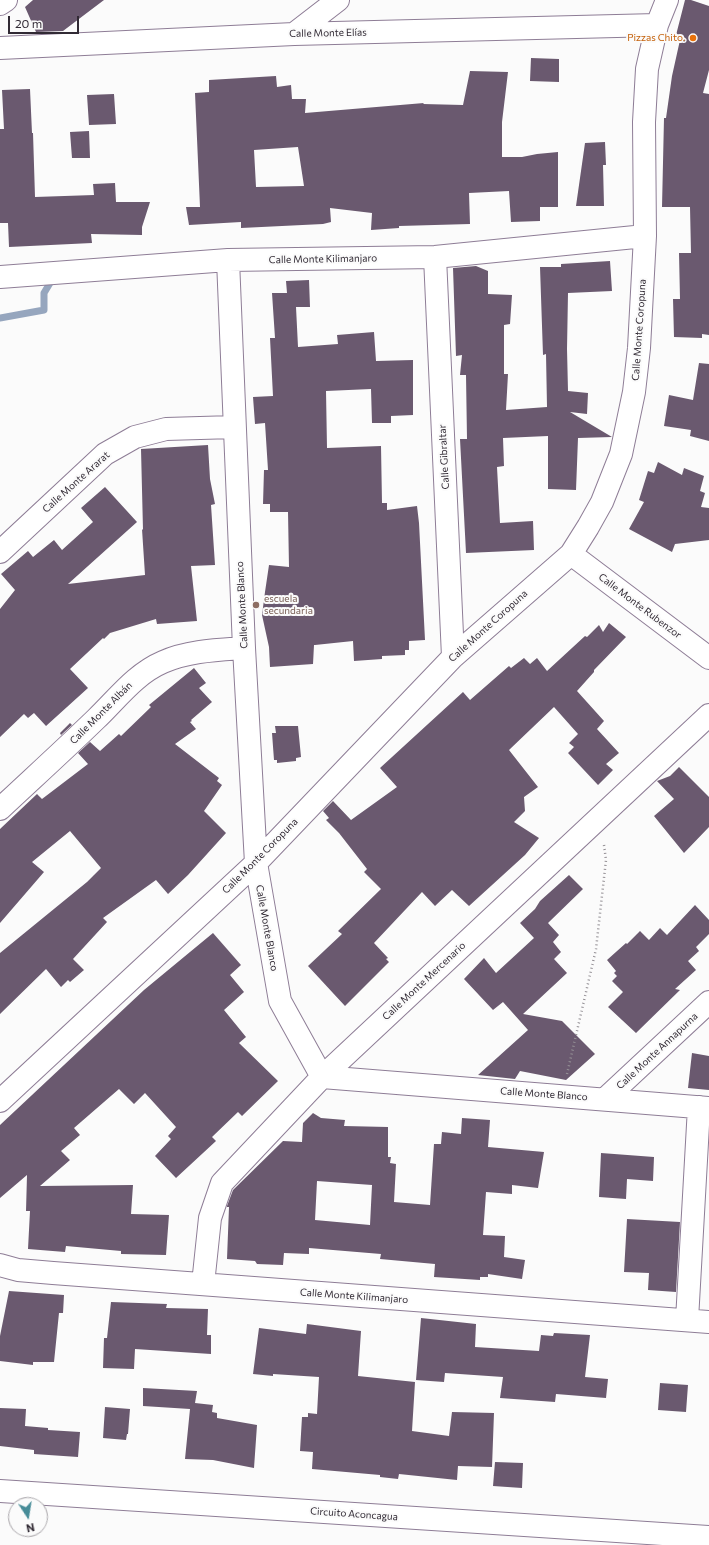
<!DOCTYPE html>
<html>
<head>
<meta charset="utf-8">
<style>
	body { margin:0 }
	#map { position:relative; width:709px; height:1545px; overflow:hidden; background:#fbfbfb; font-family:Commissioner,sans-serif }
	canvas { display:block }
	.north { position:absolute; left:8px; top:1497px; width:40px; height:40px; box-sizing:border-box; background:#fbfbfb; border:1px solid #aaa7ab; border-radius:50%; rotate:168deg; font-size:11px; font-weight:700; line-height:16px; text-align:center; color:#312a34 }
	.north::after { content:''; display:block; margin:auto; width:14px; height:18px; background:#478c98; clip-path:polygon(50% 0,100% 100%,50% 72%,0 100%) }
	.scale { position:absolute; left:8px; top:16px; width:71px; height:18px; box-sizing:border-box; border:2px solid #312a34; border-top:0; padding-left:5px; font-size:12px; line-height:14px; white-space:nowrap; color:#312a34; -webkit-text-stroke:3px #fbfbfb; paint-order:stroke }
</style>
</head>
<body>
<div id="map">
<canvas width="709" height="1545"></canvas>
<div class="north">N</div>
<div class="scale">20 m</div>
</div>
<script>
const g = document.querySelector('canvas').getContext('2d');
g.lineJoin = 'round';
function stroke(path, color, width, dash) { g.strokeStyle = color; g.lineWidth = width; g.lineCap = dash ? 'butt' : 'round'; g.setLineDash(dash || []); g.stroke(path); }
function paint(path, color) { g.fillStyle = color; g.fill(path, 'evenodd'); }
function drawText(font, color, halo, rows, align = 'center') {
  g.font = font + ' Commissioner,sans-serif'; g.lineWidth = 4; g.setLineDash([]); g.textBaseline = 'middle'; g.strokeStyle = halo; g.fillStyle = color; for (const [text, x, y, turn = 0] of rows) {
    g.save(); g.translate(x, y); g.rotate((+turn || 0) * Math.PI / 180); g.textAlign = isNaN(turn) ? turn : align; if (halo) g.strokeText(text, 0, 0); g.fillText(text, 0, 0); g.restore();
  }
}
stroke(new Path2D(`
	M 0,318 L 44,310 L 44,293 L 50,283`), '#96a6be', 7);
paint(new Path2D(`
	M 33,0 L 104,0 L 63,31 L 36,32 L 25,7 Z
	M 685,0 L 691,0 L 709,6 L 709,70 L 703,93 L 709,94 L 709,335 L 702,334 L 702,338 L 674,337 L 673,299 L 680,299 L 679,253 L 691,253 L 690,207 L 662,207 L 664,118 L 666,118 L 672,76 L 680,40 L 675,39 Z
	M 531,58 L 559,59 L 559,82 L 530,81 Z
	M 470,71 L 508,72 L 502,122 L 502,157 L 522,157 L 537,154 L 558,152 L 558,207 L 540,207 L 540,221 L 511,222 L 509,191 L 469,193 L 470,224 L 399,226 L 399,228 L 371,230 L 372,213 L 330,208 L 331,222 L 323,224 L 241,228 L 241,222 L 189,225 L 186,207 L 200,207 L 195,93 L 209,92 L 209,80 L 276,76 L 277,87 L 291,85 L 292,99 L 306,99 L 305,113 L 424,103 L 423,104 L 463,105 ZM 298,147 L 304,186 L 256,187 L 254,150 Z
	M 30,89 L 32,133 L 33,133 L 35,197 L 94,195 L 93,184 L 115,183 L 116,202 L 150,202 L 142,227 L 142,235 L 91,234 L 92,243 L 9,247 L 8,223 L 0,223 L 0,129 L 4,129 L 2,90 Z
	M 114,94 L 116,124 L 89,125 L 87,95 Z
	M 89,131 L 90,158 L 72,158 L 70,132 Z
	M 605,142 L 606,165 L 603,165 L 604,206 L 576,206 L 585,143 Z
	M 610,261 L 612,291 L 568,293 L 567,349 L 568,391 L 588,393 L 587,414 L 570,412 L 612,437 L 578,438 L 576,490 L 548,489 L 548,436 L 503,438 L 504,466 L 497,467 L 500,523 L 533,521 L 534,550 L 466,553 L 460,439 L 467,439 L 466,375 L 460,375 L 462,355 L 456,356 L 453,268 L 476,266 L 488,271 L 488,294 L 512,295 L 510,324 L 504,325 L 504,374 L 508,374 L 506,410 L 547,407 L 546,354 L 543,355 L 540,267 L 561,267 L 561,264 Z
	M 309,280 L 310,307 L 296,307 L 298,347 L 338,344 L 337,335 L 374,332 L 376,361 L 413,360 L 413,415 L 391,416 L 391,423 L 372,423 L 371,389 L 326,391 L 327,448 L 381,446 L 382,503 L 387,503 L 387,510 L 417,506 L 419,523 L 425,640 L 409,641 L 409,650 L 405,650 L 405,655 L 382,656 L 382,659 L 354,661 L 353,641 L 315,645 L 314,645 L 313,664 L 270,667 L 269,647 L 262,615 L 265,592 L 269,565 L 289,567 L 288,512 L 270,512 L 270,504 L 263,504 L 264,470 L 268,470 L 265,423 L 255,424 L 253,397 L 273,396 L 270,338 L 275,338 L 272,293 L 287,293 L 286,281 Z
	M 699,363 L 709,364 L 709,441 L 690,436 L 691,430 L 664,426 L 669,395 L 693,400 Z
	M 208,445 L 210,479 L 215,504 L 211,505 L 215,565 L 191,566 L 197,621 L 157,624 L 156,619 L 110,633 L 104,639 L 103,638 L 70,669 L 88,688 L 46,726 L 34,713 L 28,718 L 24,714 L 0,737 L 0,609 L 15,590 L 1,574 L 28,551 L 33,557 L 54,540 L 62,550 L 93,522 L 81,508 L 105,487 L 137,522 L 68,584 L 145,575 L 142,529 L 143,530 L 141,449 Z
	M 658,462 L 682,475 L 684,468 L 704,476 L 700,491 L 705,493 L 701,507 L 709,508 L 709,540 L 675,544 L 672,552 L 629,529 L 644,502 L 639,500 L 648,471 L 654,473 Z
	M 609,623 L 626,637 L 594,670 L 594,672 L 577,691 L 604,721 L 597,729 L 619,753 L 606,764 L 613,770 L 598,785 L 568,753 L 574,747 L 569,743 L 578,734 L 554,707 L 509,750 L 538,787 L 524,797 L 525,811 L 514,822 L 539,838 L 525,855 L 469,906 L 452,890 L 435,906 L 422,892 L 374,943 L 388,958 L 386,959 L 389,962 L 345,1006 L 308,966 L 342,934 L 338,931 L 381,889 L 364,872 L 367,869 L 339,833 L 326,820 L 329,818 L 323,811 L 333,801 L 351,820 L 397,787 L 380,768 L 463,692 L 470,700 L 509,666 L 511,668 L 524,658 L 530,664 L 537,658 L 547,671 L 585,636 L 587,637 L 599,625 L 603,632 Z
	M 194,668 L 206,683 L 199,688 L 212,702 L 191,720 L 192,721 L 190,722 L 196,729 L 175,744 L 219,778 L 217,781 L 222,785 L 204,811 L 226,833 L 188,875 L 168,894 L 156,880 L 103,918 L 107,922 L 73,959 L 84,970 L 70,982 L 68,980 L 61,987 L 46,969 L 0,1014 L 0,953 L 87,882 L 101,868 L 70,831 L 32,862 L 44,872 L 0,923 L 0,829 L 37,794 L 42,799 L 88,764 L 78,753 L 90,742 L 100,751 L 119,734 L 121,736 L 151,707 L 149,705 Z
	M 70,723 L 72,725 L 61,735 L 60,733 Z
	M 275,726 L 298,726 L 301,757 L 296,758 L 296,761 L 277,763 L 277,760 L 274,760 L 272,733 L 276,733 Z
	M 679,767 L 709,797 L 709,827 L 684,853 L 654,816 L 674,799 L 657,781 L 670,776 Z
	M 569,875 L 583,889 L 548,923 L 559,935 L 553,942 L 561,952 L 554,959 L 567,973 L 523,1014 L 562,1021 L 595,1054 L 566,1080 L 520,1071 L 515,1079 L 478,1075 L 528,1030 L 503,1002 L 493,1010 L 464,979 L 484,958 L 496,973 L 534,938 L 520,923 L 535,909 L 540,901 Z
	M 695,905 L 709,920 L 709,934 L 696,947 L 699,951 L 688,961 L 696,970 L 675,989 L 680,990 L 636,1033 L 608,1007 L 623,992 L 612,981 L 617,976 L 614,973 L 616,971 L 607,960 L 626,943 L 627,944 L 640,931 L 649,940 L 660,928 L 667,935 Z
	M 213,933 L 241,965 L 230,975 L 244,992 L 224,1010 L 246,1037 L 239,1043 L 278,1081 L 242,1116 L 238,1112 L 212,1137 L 216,1141 L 176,1178 L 155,1156 L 171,1139 L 168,1136 L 176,1127 L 145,1093 L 134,1104 L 119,1089 L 74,1128 L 80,1135 L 61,1151 L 70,1160 L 40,1186 L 133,1185 L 131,1214 L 169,1215 L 166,1255 L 121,1254 L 121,1251 L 66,1246 L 65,1252 L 28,1249 L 30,1211 L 26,1211 L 27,1175 L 0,1198 L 0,1125 L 144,990 Z
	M 692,1053 L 709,1056 L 709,1090 L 688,1088 Z
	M 313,1113 L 321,1118 L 345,1120 L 344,1126 L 388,1127 L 388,1157 L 391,1157 L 390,1163 L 396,1164 L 394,1202 L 430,1205 L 434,1144 L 441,1144 L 442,1132 L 461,1134 L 462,1118 L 490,1120 L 488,1147 L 544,1152 L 538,1188 L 512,1185 L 512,1194 L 486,1192 L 483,1235 L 505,1236 L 504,1257 L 525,1260 L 522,1279 L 488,1274 L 488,1277 L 480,1277 L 480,1280 L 434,1277 L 435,1264 L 380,1259 L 381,1254 L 309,1248 L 309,1254 L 284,1253 L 283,1265 L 257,1264 L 255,1261 L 227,1259 L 229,1207 L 227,1207 L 227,1206 L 233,1190 L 283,1141 L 302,1142 L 303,1123 ZM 317,1181 L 372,1185 L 370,1225 L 315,1220 Z
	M 601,1153 L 654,1157 L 653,1181 L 627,1179 L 626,1199 L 599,1197 Z
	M 627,1219 L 680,1222 L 676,1292 L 648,1290 L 649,1273 L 624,1272 Z
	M 9,1291 L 64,1295 L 63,1313 L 59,1313 L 54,1362 L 33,1362 L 33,1365 L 0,1361 L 0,1336 Z
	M 111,1302 L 167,1304 L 166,1308 L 208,1309 L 207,1335 L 211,1335 L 211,1354 L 135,1349 L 134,1369 L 103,1368 L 104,1338 L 107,1338 Z
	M 421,1318 L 476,1324 L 475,1347 L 539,1351 L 541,1335 L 553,1336 L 554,1333 L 590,1335 L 585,1377 L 608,1379 L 606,1398 L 556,1394 L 555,1402 L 500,1398 L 503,1377 L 445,1373 L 444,1382 L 416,1380 Z
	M 307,1324 L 361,1331 L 358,1376 L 415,1382 L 412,1431 L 449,1436 L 452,1412 L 494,1413 L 492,1467 L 458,1466 L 457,1480 L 399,1474 L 398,1479 L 380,1477 L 380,1475 L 312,1469 L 313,1452 L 300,1451 L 302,1417 L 308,1417 L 308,1413 L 317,1414 L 319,1377 L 273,1374 L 273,1376 L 253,1374 L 259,1328 L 306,1334 Z
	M 660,1383 L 688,1385 L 686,1412 L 658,1410 Z
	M 143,1388 L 197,1391 L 195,1403 L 213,1405 L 212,1412 L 217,1413 L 217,1418 L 257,1425 L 254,1468 L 213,1460 L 185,1459 L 190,1409 L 143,1406 Z
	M 105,1407 L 130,1409 L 128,1434 L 127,1434 L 126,1440 L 103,1438 Z
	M 0,1408 L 26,1409 L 25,1426 L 48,1428 L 48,1430 L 80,1432 L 78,1457 L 34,1454 L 34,1450 L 0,1446 Z
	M 495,1462 L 523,1463 L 522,1488 L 493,1486 Z`), '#6a596f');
const street = new Path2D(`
	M 0,4 L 6,0
	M 294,34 L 338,0
	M 0,48 L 294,34 L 657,25
	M 435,257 L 453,657
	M 228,260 L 244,648 L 256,863 L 280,1001 L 322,1077 L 709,1108
	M 0,277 L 228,260 L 435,257 L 645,236
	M 0,552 L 105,454 L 135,437 L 166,429 L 234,427
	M 571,554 L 709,658
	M 0,809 C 32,779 64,750 96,719 C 117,699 135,674 163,662 C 188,651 216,650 244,648
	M 605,1099 L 709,1002
	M 0,1101 L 256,863 L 453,657 L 571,554 L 588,527 L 602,502 L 621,454 L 634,392 L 639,348 L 645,236 L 644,122 L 647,69 L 657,25 L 667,0
	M 0,1265 L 18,1270 L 53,1273 L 709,1322
	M 203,1284 L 210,1218 L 222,1183 L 322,1077 L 709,715
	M 687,1320 L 699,1107
	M 0,1491 L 709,1537`);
stroke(street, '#8e7d96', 24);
stroke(new Path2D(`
	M 567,1074 L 596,949 L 606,860 L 604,845`), '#959196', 2.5, [1, 3]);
stroke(street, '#fff', 22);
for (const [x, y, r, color] of [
	[693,38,4,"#e8710a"],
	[256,605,4,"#8d6e63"]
]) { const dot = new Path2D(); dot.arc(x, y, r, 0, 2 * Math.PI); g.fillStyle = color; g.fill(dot); stroke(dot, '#fbfbfb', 1.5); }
drawText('10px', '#312a34', '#fbfbfb', [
	["Calle Monte Elías",328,33,-1],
	["Calle Monte Kilimanjaro",323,259,-1],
	["Calle Monte Coropuna",639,330,-86],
	["Calle Gibraltar",444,457,-93],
	["Calle Monte Ararat",76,482,-42],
	["Calle Monte Blanco",242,605,-93],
	["Calle Monte Rubenzor",640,606,37],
	["Calle Monte Coropuna",488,626,-42],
	["Calle Monte Albán",101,713,-45],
	["Calle Monte Coropuna",260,856,-45],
	["Calle Monte Blanco",267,928,80],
	["Calle Monte Mercenario",424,981,-43],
	["Calle Monte Annapurna",657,1051,-43],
	["Calle Monte Blanco",544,1094,4],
	["Calle Monte Kilimanjaro",354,1296,4],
	["Circuito Aconcagua",354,1514,4]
]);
drawText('10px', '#c56008', '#fbfbfb', [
	["Pizzas Chito.",685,38]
], 'right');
drawText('10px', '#785e54', '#fbfbfb', [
	["escuela",264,599],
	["secundaria",264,611]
], 'left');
</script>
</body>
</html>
